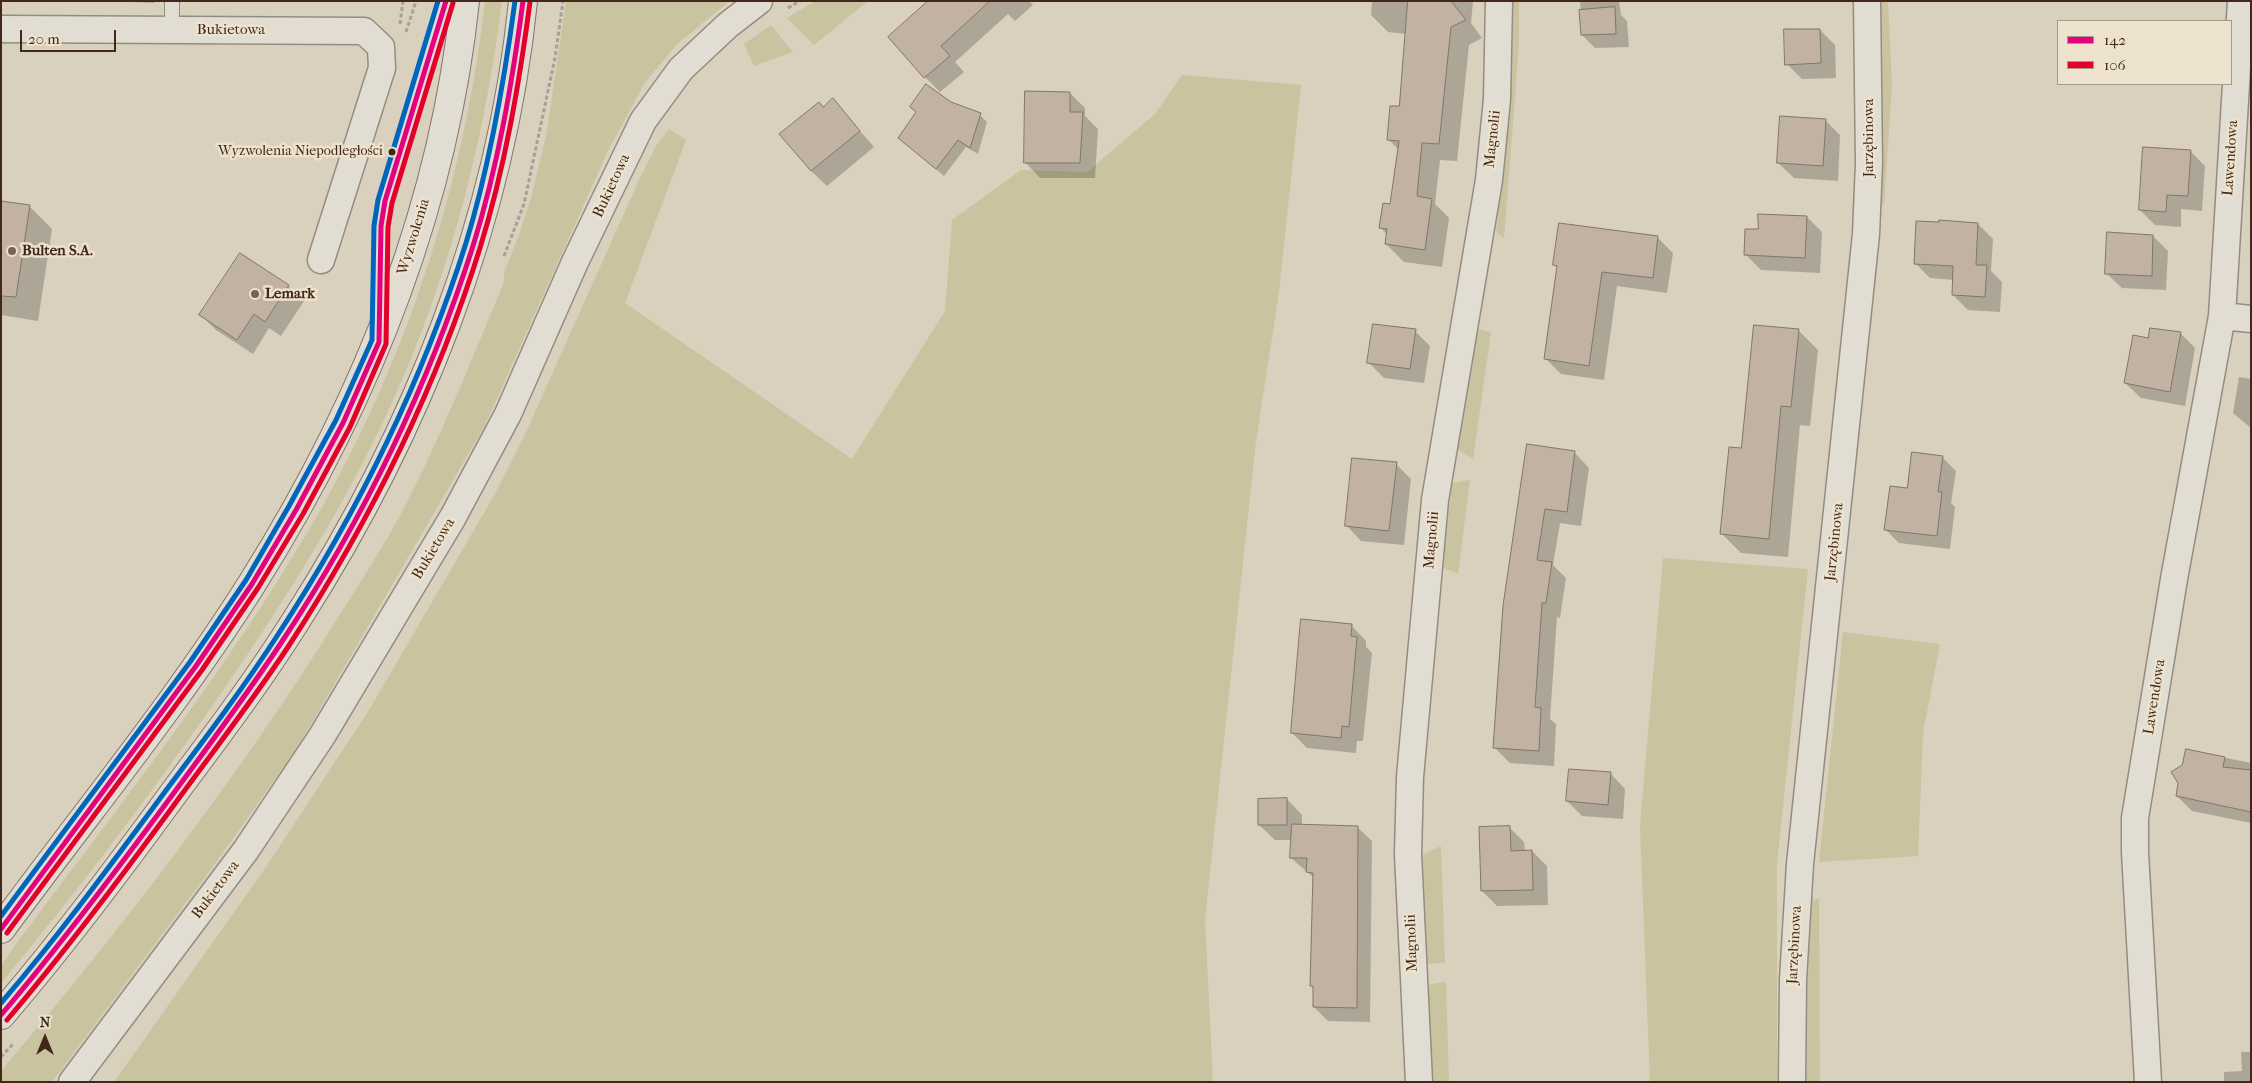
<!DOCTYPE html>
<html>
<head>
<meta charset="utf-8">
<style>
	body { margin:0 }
	#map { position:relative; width:2252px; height:1083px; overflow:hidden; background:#d9d0bd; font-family:"IM FELL French Canon",serif }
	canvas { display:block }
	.frame { position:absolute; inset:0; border:2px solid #41281a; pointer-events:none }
	.legend { position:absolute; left:2057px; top:20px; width:175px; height:65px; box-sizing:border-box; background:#ede2cd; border:1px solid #a89885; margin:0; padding:6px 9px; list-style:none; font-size:15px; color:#41281a }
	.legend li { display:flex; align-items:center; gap:10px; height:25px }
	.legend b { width:25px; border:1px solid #a89885 }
	.north { position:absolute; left:20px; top:1013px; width:50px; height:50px; -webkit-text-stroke:4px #ede2cd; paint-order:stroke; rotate:0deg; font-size:14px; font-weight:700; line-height:20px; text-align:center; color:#41281a }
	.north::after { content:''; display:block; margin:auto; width:18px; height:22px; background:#41281a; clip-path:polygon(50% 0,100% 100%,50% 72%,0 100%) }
	.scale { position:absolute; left:20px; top:30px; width:96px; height:22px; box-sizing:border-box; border:2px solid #41281a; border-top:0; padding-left:6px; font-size:15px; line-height:18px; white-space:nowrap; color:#41281a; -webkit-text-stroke:4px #ede2cd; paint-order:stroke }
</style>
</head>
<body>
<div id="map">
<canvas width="2252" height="1083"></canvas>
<div class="frame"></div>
<ul class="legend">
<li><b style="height:6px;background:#e5007d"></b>142</li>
<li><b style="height:6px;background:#e4002b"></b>106</li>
</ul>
<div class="north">N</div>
<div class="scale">20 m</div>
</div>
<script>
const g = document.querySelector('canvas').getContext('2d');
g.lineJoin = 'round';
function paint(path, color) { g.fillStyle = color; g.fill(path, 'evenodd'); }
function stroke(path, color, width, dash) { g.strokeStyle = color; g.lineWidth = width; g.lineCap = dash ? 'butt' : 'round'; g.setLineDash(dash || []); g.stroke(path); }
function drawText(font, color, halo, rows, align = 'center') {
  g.font = font + ' "IM FELL French Canon",serif'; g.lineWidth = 5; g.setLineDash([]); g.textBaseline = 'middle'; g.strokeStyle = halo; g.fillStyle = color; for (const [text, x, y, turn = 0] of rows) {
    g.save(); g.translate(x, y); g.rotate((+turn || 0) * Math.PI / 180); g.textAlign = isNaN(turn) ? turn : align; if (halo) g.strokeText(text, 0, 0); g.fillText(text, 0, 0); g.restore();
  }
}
paint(new Path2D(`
	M 485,1 L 502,1 C 485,137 451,271 395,396 C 344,510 277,613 206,715 C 141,807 73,897 1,983 L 1,966 L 16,944 C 122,802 233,663 321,509 C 409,353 465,179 485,1 Z
	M 566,1 L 730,1 L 677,44 L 644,84 L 608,151 L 484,427 L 296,750 L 212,868 L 52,1082 L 1,1082 L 1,1071 C 117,934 227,792 324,640 C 351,596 381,552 405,506 C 442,434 473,357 504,282 L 504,273 L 521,229 L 532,194 L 547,131 Z
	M 815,1 L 868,1 L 814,45 L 787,18 Z
	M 1514,1 L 1519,1 L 1519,45 L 1504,238 L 1496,232 C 1506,156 1509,80 1510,4 Z
	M 1878,1 L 1888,1 L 1892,85 L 1884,205 L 1877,204 Z
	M 771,25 L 793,52 L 754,66 L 744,44 Z
	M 1182,75 L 1301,85 L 1279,292 L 1256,441 L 1205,919 L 1213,1082 L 114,1082 L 266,867 L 369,710 L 492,499 L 523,439 L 639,180 L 656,146 L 669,129 L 686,140 L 625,303 L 852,459 L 945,311 L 952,220 L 1021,170 L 1087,172 L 1155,114 Z
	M 1473,328 L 1491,332 L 1473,459 L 1454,448 Z
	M 1470,480 L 1458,574 L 1442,567 L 1452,483 Z
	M 1663,558 L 1808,569 L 1777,864 L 1777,1082 L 1650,1082 L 1640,826 Z
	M 1843,632 L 1940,644 L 1923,733 L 1918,856 L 1819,862 Z
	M 1441,846 L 1445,963 L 1424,964 L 1420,856 Z
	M 1819,898 L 1820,1082 L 1800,1082 L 1808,902 Z
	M 1446,982 L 1449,1082 L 1429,1082 L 1425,985 Z`), '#c9c49f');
paint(new Path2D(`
	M 3,1 L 50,1 L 50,2 L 4,2 Z
	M 109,1 L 154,1 L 154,3 Z
	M 930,1 L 1029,1 L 1033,5 L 1015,21 L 1008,14 L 955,62 L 964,72 L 940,92 L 925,77 Z
	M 1372,1 L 1473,1 L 1471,23 L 1482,38 L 1469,45 L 1457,161 L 1440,160 L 1435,204 L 1449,218 L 1442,267 L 1404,262 L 1386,244 L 1387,235 L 1381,228 L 1391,205 L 1399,150 L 1389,140 L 1400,108 L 1406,34 L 1388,32 L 1371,15 Z
	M 1580,1 L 1619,1 L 1621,15 L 1627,21 L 1629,47 L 1595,48 L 1582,35 Z
	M 1820,30 L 1835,45 L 1836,78 L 1802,79 L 1787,64 Z
	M 1070,93 L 1085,108 L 1085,116 L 1098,129 L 1095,178 L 1040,178 L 1025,162 Z
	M 833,100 L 874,147 L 827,186 L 811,171 L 823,108 Z
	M 951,103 L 980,115 L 987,122 L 978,154 L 966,147 L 944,176 L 907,145 Z
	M 1825,120 L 1840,135 L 1838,181 L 1794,178 L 1778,163 Z
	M 2190,151 L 2205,166 L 2202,211 L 2181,209 L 2181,227 L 2155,225 L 2140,210 Z
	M 1,202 L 29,206 L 52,229 L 38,321 L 1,315 Z
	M 1807,217 L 1822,232 L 1820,273 L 1761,270 L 1745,254 L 1759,231 Z
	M 1940,223 L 1978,224 L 1993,239 L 1991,271 L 2002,282 L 2000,312 L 1968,310 L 1953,295 L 1954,280 L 1930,278 L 1915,263 Z
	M 1560,224 L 1658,238 L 1673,253 L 1667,293 L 1617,286 L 1604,380 L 1561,374 L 1546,359 L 1558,268 L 1554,265 Z
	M 2153,236 L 2168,251 L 2166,290 L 2122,288 L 2106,273 Z
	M 288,286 L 304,301 L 281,336 L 269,328 L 253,354 L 216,330 L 201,315 Z
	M 1415,331 L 1430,346 L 1424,383 L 1384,378 L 1368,362 Z
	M 1799,331 L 1818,350 L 1810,426 L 1800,425 L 1788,557 L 1741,553 L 1721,533 Z
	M 2180,333 L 2195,348 L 2185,406 L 2141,398 L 2125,383 L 2149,339 Z
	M 2239,377 L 2251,379 L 2251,428 L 2233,413 Z
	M 1528,446 L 1574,452 L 1589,468 L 1581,526 L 1560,523 L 1553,565 L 1566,578 L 1560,618 L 1557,617 L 1550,719 L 1556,724 L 1554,766 L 1510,763 L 1495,748 Z
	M 1942,457 L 1956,471 L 1951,503 L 1955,507 L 1950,549 L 1899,543 L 1885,529 L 1908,489 Z
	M 1396,464 L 1411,479 L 1404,545 L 1361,541 L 1346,525 Z
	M 1351,625 L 1366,641 L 1366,647 L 1372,653 L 1363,741 L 1357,741 L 1356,753 L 1307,748 L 1292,733 Z
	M 2187,750 L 2251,763 L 2251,823 L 2192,811 L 2177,796 Z
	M 1610,773 L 1625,789 L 1623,819 L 1582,816 L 1567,801 Z
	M 1287,799 L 1302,815 L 1302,826 L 1357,827 L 1372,841 L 1370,1022 L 1328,1021 L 1314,1007 L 1314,988 L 1311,986 L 1314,878 L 1291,858 L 1292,840 L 1275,840 L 1259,825 Z
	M 1509,827 L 1524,842 L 1525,851 L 1532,851 L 1547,866 L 1548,905 L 1497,906 L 1482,891 Z
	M 2241,1052 L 2251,1052 L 2251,1082 L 2224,1082 L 2224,1072 L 2242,1071 Z`), '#0003');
const building = new Path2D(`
	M 928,1 L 990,1 L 941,46 L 950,56 L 924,78 L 888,37 Z
	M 1408,1 L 1451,1 L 1466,20 L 1451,27 L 1439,144 L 1422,143 L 1417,196 L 1432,199 L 1425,250 L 1385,244 L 1387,229 L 1379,228 L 1383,203 L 1390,204 L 1399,141 L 1387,140 L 1390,106 L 1399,106 Z
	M 1615,7 L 1616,34 L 1581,35 L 1579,10 Z
	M 1784,29 L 1820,29 L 1821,63 L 1785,65 Z
	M 926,84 L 951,102 L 981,113 L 970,148 L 958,140 L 936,169 L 898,138 L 916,112 L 910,107 Z
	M 1025,91 L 1070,92 L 1070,112 L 1083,112 L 1080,163 L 1024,163 Z
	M 833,98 L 860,131 L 811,171 L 779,134 L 819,102 L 823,107 Z
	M 1780,116 L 1826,119 L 1823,166 L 1777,163 Z
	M 2143,147 L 2191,150 L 2188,196 L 2167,195 L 2166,212 L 2139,210 Z
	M 1,201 L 30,205 L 16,297 L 1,296 Z
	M 1758,214 L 1807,216 L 1805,258 L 1744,255 L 1745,229 L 1758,229 Z
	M 1939,220 L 1978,223 L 1976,265 L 1987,265 L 1985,297 L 1952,295 L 1953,266 L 1914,264 L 1916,221 L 1939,222 Z
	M 1559,223 L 1658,236 L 1653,278 L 1602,272 L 1589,366 L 1544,359 L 1557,266 L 1553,265 Z
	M 2107,232 L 2153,235 L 2152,276 L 2105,274 Z
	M 240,253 L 289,285 L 265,322 L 254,314 L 237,340 L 199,315 Z
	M 1373,324 L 1416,329 L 1410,369 L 1367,363 Z
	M 1754,325 L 1799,329 L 1791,407 L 1781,406 L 1769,539 L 1720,534 L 1729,447 L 1741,448 Z
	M 2150,328 L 2181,332 L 2170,392 L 2124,383 L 2133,335 L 2148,338 Z
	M 1527,444 L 1575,451 L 1567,512 L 1545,509 L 1537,560 L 1552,562 L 1546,603 L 1542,603 L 1535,707 L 1541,708 L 1539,751 L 1493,748 L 1503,606 Z
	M 1912,452 L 1943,456 L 1938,492 L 1942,492 L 1937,536 L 1884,530 L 1890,486 L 1907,488 Z
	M 1352,458 L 1397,462 L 1389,531 L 1345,526 Z
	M 1301,619 L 1352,624 L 1351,636 L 1357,637 L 1349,727 L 1342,726 L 1341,738 L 1291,733 Z
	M 2186,749 L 2225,757 L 2223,767 L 2251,770 L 2251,812 L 2176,796 L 2178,783 L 2171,772 L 2182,765 Z
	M 1569,769 L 1611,772 L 1608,805 L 1566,801 Z
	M 1287,798 L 1287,825 L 1258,825 L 1258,799 Z
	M 1292,824 L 1358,826 L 1357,1008 L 1313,1007 L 1313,986 L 1310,986 L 1313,873 L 1306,872 L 1307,858 L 1290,858 Z
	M 1510,826 L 1511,851 L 1532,850 L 1533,890 L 1481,891 L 1479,827 Z`);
paint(building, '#c2b2a2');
stroke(building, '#7e766a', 1);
const lane = new Path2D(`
	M 172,30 L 172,1
	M 379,316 L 381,226 L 385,201 L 446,1`);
const street = new Path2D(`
	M 1,29 L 364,31 L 381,47 L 382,68 L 321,260
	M 2222,316 L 2251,319
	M 72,1082 L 246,850 L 322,736 L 453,517 L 508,414 L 575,262 L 643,121 L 681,69 L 728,25 L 759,1
	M 1419,1082 L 1408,854 L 1410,777 L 1435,500 L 1489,180 L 1497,99 L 1499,1
	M 1792,1082 L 1793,980 L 1800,864 L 1866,234 L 1869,163 L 1867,1
	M 2148,1082 L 2135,852 L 2135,818 L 2174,579 L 2222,316 L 2241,1`);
const secondary = new Path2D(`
	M 1,929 C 85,814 177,703 253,582 C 364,405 443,211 465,1
	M 1,1015 C 63,943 120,867 176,790 C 218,734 260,678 297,619 C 416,433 501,222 523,1`);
stroke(lane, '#948c80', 16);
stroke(street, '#948c80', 29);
stroke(secondary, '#7e766a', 30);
stroke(new Path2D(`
	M 788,8 L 800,1
	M 400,24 L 403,1
	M 406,32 L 416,1
	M 504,256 L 524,204 L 555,58 L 563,1
	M 1,1057 L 14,1043`), '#a6a097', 3, [4, 2.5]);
stroke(lane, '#e2ddd3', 14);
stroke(street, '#e2ddd3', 26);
stroke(secondary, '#e2ddd3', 28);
stroke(new Path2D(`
	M 1,929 L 196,666 L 252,584 L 296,510 L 343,423 L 379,342 L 381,226 L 385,201 L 446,1
	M 1,1015 C 63,942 120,866 176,790 C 212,741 248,693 281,643 C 363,520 428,387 473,246 C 498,166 512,84 523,1`), '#e5007d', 5);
stroke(new Path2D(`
	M 7,933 L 202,670 L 258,588 L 303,514 L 350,427 L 386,344 L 388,227 L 392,203 L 453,3
	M 7,1020 C 69,947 126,871 182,794 C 218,745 255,697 288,647 C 369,523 436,389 480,248 C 505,167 519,85 530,2`), '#e4002b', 5);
stroke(new Path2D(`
	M 1,916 L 190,662 L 246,580 L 289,506 L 336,420 L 372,340 L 374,226 L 378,200 L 438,1
	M 1,1003 C 61,933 115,859 170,785 C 207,736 244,687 277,636 C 357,514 422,382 466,243 C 490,164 504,83 515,1`), '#0065bd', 5);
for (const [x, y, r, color] of [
	[392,152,4.5,"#41281a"],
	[12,251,5,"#766353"],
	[255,294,5,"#766353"]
]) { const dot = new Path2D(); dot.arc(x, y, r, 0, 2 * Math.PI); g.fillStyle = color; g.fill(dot); stroke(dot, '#ede2cd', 2); }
drawText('14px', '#41281a', '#ede2cd', [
	["Wyzwolenia Niepodległości",383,152]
], 'right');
drawText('15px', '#41281a', '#ede2cd', [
	["Bukietowa",231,30],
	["Jarzębinowa",1869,138,-90],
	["Magnolii",1493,139,-84],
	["Lawendowa",2231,158,-86],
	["Bukietowa",612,186,-65],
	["Wyzwolenia",414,237,-73],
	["Magnolii",1432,540,-85],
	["Jarzębinowa",1835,542,-84],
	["Bukietowa",434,549,-59],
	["Lawendowa",2155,697,-81],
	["Bukietowa",216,890,-53],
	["Magnolii",1412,943,-92],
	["Jarzębinowa",1795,945,-87]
]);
drawText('bold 15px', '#41281a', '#ede2cd', [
	["Bulten S.A.",22,251],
	["Lemark",265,294]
], 'left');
</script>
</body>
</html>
